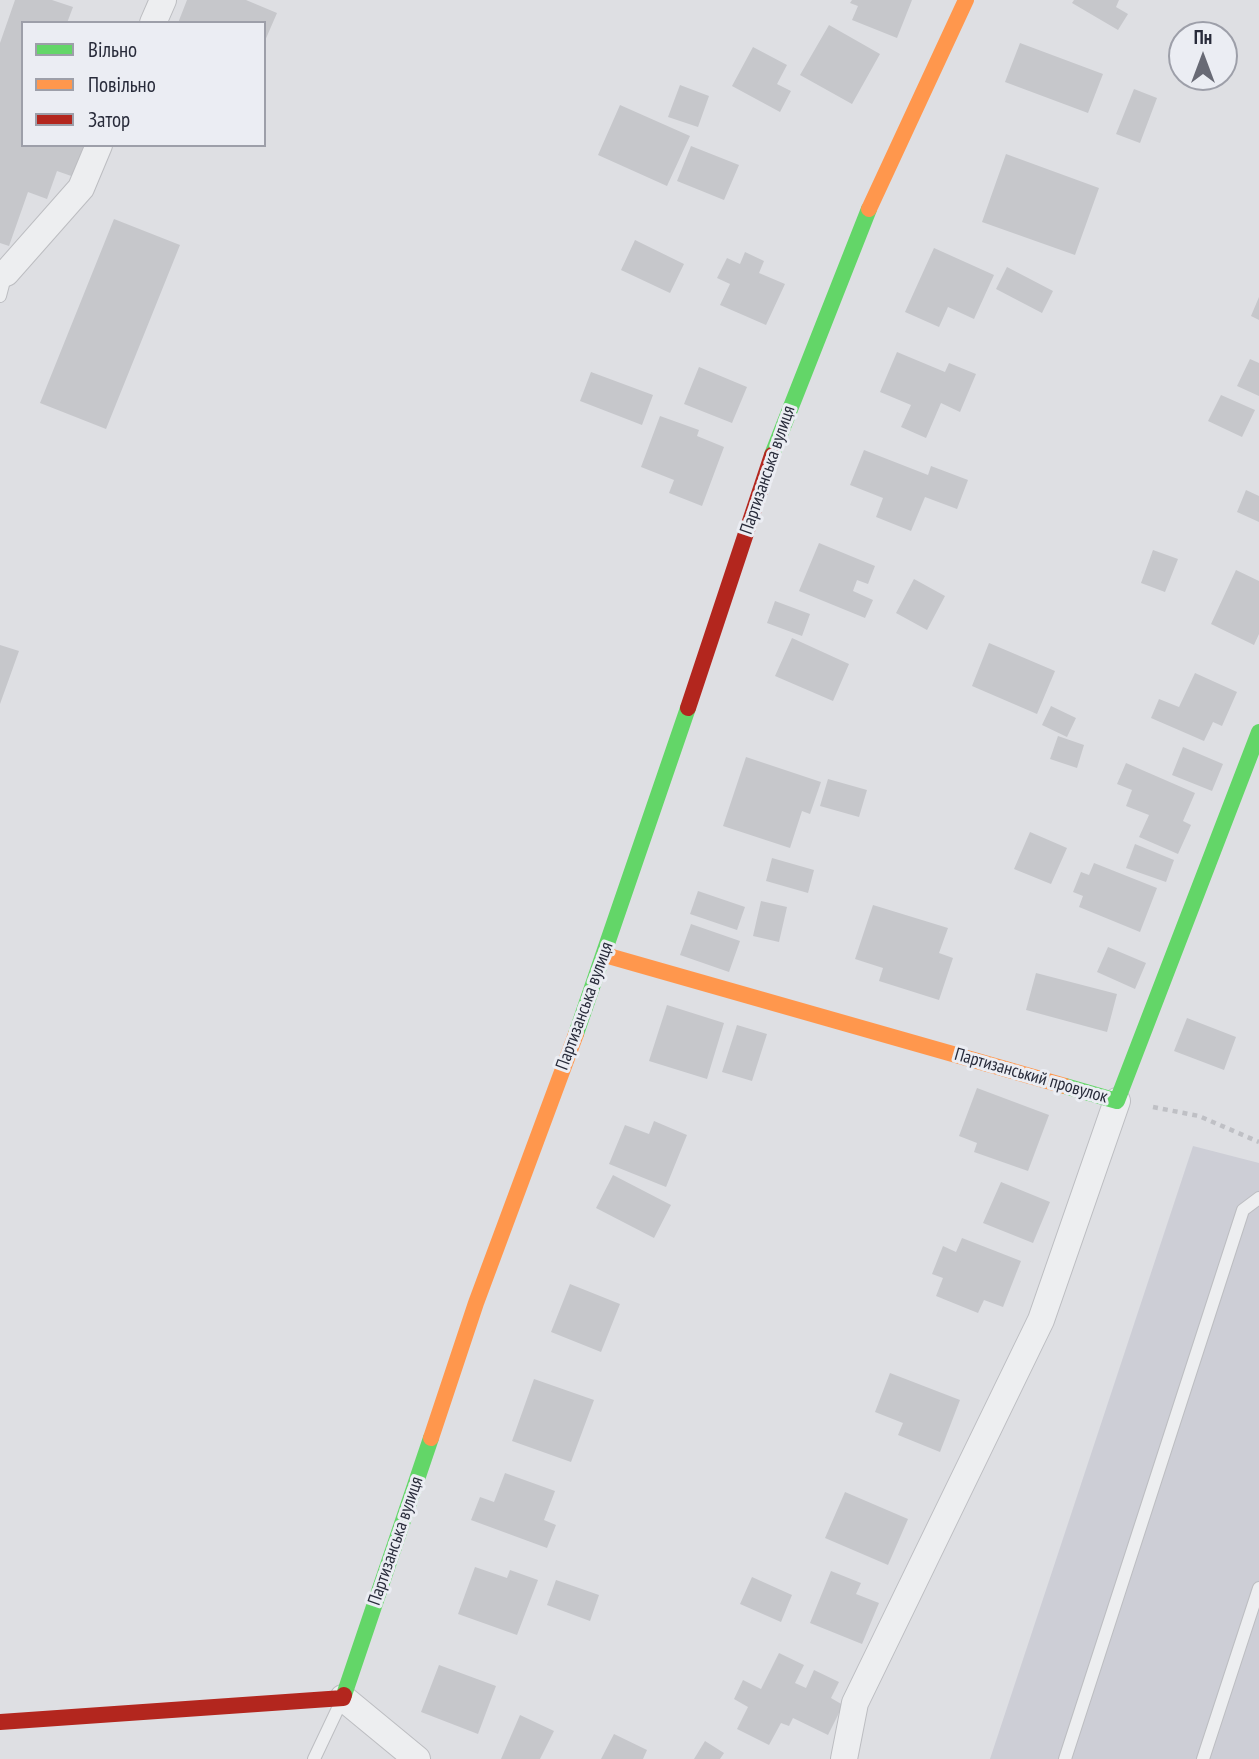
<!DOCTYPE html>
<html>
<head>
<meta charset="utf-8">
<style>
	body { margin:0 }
	#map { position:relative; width:1259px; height:1759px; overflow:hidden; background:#dedfe3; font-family:"PT Sans Narrow",sans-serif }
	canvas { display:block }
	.legend { position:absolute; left:21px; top:21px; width:245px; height:126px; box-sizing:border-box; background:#ebedf3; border:2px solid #9d9fa9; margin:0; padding:9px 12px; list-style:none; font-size:21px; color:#282b3a }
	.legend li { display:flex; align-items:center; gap:14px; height:35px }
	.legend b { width:35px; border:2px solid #9d9fa9 }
	.north { position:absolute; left:1168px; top:21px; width:70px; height:70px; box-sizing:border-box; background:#ebedf3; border:2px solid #9d9fa9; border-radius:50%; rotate:0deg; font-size:19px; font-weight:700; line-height:28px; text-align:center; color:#282b3a }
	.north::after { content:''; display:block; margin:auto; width:24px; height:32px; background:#686a75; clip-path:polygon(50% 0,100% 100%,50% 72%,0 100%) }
</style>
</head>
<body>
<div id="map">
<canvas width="1259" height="1759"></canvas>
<ul class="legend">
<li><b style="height:9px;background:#63d668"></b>Вільно</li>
<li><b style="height:9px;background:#ff974d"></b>Повільно</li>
<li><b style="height:9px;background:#b3261e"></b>Затор</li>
</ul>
<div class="north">Пн</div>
</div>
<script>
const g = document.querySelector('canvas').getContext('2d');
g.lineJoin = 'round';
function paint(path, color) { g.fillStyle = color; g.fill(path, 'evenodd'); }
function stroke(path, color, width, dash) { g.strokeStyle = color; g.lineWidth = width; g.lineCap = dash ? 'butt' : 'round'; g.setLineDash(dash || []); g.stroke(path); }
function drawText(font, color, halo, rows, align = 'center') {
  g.font = font + ' "PT Sans Narrow",sans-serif'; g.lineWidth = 6; g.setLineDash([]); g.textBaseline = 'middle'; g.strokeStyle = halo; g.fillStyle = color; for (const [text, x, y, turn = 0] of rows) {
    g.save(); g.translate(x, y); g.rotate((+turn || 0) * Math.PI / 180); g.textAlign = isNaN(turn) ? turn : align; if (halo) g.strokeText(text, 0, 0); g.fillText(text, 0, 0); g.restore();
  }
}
paint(new Path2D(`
	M 1193,1146 L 1259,1163 L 1259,1759 L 990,1759 Z`), '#cdced6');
paint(new Path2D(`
	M 15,0 L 52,0 L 73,7 L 67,23 L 23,23 L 23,145 L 89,145 L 77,178 L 57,171 L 47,199 L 28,192 L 9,246 L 0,243 L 0,43 Z
	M 187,0 L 246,0 L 277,13 L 264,43 L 264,23 L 178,23 Z
	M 852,0 L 912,0 L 897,38 L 852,20 L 858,6 L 850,3 Z
	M 1074,0 L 1119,0 L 1116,7 L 1128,14 L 1118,30 L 1072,3 Z
	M 829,25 L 880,54 L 852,104 L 800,75 Z
	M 1020,43 L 1103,74 L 1088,113 L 1005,82 Z
	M 753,47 L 787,65 L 777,84 L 791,91 L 780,112 L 732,86 Z
	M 680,85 L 709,96 L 698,127 L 668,117 Z
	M 1134,89 L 1157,98 L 1140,143 L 1116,134 Z
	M 620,105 L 690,136 L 667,186 L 598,155 Z
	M 691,146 L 739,165 L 724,200 L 677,181 Z
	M 1006,154 L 1099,188 L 1075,255 L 982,222 Z
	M 114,219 L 180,245 L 106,429 L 40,403 Z
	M 635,240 L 684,264 L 670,293 L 621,270 Z
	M 934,248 L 994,275 L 974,319 L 948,307 L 939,327 L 905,312 Z
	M 745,252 L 764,261 L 759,273 L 785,284 L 766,325 L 720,305 L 730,284 L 717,278 L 727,258 L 740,264 Z
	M 1007,267 L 1053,291 L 1042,313 L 996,289 Z
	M 1259,297 L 1259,320 L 1251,316 Z
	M 897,352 L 945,372 L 949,363 L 976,374 L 960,412 L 941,403 L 926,438 L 901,427 L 911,405 L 880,392 Z
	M 1250,359 L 1259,363 L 1259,396 L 1237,386 Z
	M 699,367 L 747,387 L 732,423 L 684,404 Z
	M 591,372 L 653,395 L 642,425 L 580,401 Z
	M 1221,395 L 1255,410 L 1242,437 L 1208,421 Z
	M 660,416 L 699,430 L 697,436 L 724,447 L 702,506 L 669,493 L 674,480 L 641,467 Z
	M 864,450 L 928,475 L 931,466 L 968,480 L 957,509 L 925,497 L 911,531 L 876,517 L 883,498 L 850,485 Z
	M 1246,490 L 1259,496 L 1259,522 L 1237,512 Z
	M 819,543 L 875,566 L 868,584 L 857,580 L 853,591 L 873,600 L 865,618 L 799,591 Z
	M 1153,550 L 1178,559 L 1165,592 L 1141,583 Z
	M 1236,570 L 1259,581 L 1259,634 L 1254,645 L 1211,624 Z
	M 914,579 L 945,596 L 927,630 L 896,613 Z
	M 775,601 L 810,614 L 802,636 L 767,623 Z
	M 792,638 L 849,664 L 833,701 L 775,676 Z
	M 989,643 L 1055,671 L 1037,714 L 972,686 Z
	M 0,645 L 19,651 L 0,704 Z
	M 1195,673 L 1237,692 L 1222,726 L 1213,722 L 1204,741 L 1151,718 L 1159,699 L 1179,707 Z
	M 1051,706 L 1076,718 L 1067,737 L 1042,725 Z
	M 1058,736 L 1084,745 L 1077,768 L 1050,759 Z
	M 1183,747 L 1223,764 L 1212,791 L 1172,775 Z
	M 746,757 L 821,782 L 810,814 L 802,811 L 790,848 L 723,826 Z
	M 1126,763 L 1195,793 L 1183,821 L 1191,825 L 1178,854 L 1139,837 L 1149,815 L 1126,806 L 1132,790 L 1117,784 Z
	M 828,779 L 867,790 L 859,817 L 820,806 Z
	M 1030,832 L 1067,848 L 1051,884 L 1014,869 Z
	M 1135,844 L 1174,860 L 1166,882 L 1126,868 Z
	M 772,858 L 814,870 L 808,893 L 766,881 Z
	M 1094,863 L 1157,888 L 1140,932 L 1079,907 L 1083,896 L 1073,892 L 1081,872 L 1089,875 Z
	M 698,891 L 745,907 L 737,930 L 690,914 Z
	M 761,901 L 787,907 L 779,942 L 753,936 Z
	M 873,905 L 948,928 L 939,953 L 953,958 L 939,1000 L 879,981 L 883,968 L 855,959 Z
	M 691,924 L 740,941 L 729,972 L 680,955 Z
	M 1108,947 L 1146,963 L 1135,989 L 1097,972 Z
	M 1036,973 L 1117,994 L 1107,1032 L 1026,1010 Z
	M 667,1005 L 724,1023 L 707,1079 L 649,1061 Z
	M 1187,1018 L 1236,1037 L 1224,1070 L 1174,1051 Z
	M 737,1025 L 767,1034 L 752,1081 L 722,1072 Z
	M 977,1088 L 1049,1115 L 1028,1171 L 974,1152 L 977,1143 L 959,1136 Z
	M 654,1121 L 687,1135 L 666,1187 L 609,1164 L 625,1125 L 649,1134 Z
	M 613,1175 L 671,1205 L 654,1238 L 596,1208 Z
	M 1001,1182 L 1050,1202 L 1033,1243 L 983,1223 Z
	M 962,1238 L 1021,1261 L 1003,1307 L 984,1300 L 978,1313 L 936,1296 L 943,1278 L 932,1274 L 943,1246 L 956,1252 Z
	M 570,1284 L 620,1304 L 601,1352 L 551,1332 Z
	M 890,1373 L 960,1400 L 940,1452 L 898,1435 L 903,1423 L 875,1412 Z
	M 534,1379 L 594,1400 L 571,1462 L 512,1441 Z
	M 505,1473 L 555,1491 L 544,1520 L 556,1525 L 547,1548 L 471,1520 L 480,1497 L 494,1502 Z
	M 845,1492 L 908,1519 L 888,1565 L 825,1538 Z
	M 475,1567 L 507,1578 L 510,1570 L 538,1580 L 517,1635 L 458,1614 Z
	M 831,1571 L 861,1583 L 856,1594 L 879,1603 L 862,1644 L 810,1623 Z
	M 752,1577 L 792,1595 L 781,1622 L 740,1604 Z
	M 556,1580 L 599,1595 L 590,1621 L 547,1605 Z
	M 779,1653 L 804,1665 L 795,1683 L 806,1688 L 814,1670 L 839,1682 L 831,1698 L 843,1705 L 828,1735 L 793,1718 L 789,1726 L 781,1723 L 769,1745 L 737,1729 L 748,1707 L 734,1699 L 743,1680 L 761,1689 Z
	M 439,1665 L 496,1686 L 478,1734 L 421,1712 Z
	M 520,1715 L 554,1731 L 540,1759 L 501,1759 Z
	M 614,1734 L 647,1750 L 643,1759 L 601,1759 Z
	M 705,1741 L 724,1753 L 720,1759 L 694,1759 Z`), '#c6c7cb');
const lane = new Path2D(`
	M 0,296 L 6,273 L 3,272
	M 314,1759 L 341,1702
	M 1065,1759 L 1243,1210 L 1259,1198
	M 1203,1759 L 1259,1588`);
const street = new Path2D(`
	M 153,23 L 163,0
	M 6,273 L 81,188 L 99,145
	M 343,1698 L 417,1759
	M 844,1759 L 855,1703 L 1041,1320 L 1117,1101`);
stroke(lane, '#bcbdc1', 14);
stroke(street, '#bcbdc1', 28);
stroke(new Path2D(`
	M 1153,1107 L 1199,1116 L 1259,1142`), '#bfc0c5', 4.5, [5, 5]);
stroke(lane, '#edeef0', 12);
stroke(street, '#edeef0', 26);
stroke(new Path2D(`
	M 772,455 L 869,209
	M 576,1034 L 688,708
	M 1065,1086 L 1117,1101 L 1259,732
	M 344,1695 L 431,1438`), '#63d668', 16);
stroke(new Path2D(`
	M 869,209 L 966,0
	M 605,955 L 1065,1086
	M 431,1438 L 476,1303 L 576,1034`), '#ff974d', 16);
stroke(new Path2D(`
	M 688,708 L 772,455
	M 0,1722 L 343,1698 L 344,1695`), '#b3261e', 16);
drawText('18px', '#282b3a', '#ebedf3', [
	["Партизанська вулиця",768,470,-71],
	["Партизанська вулиця",585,1006,-70],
	["Партизанський провулок",1031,1076,16],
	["Партизанська вулиця",396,1541,-71]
]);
</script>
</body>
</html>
